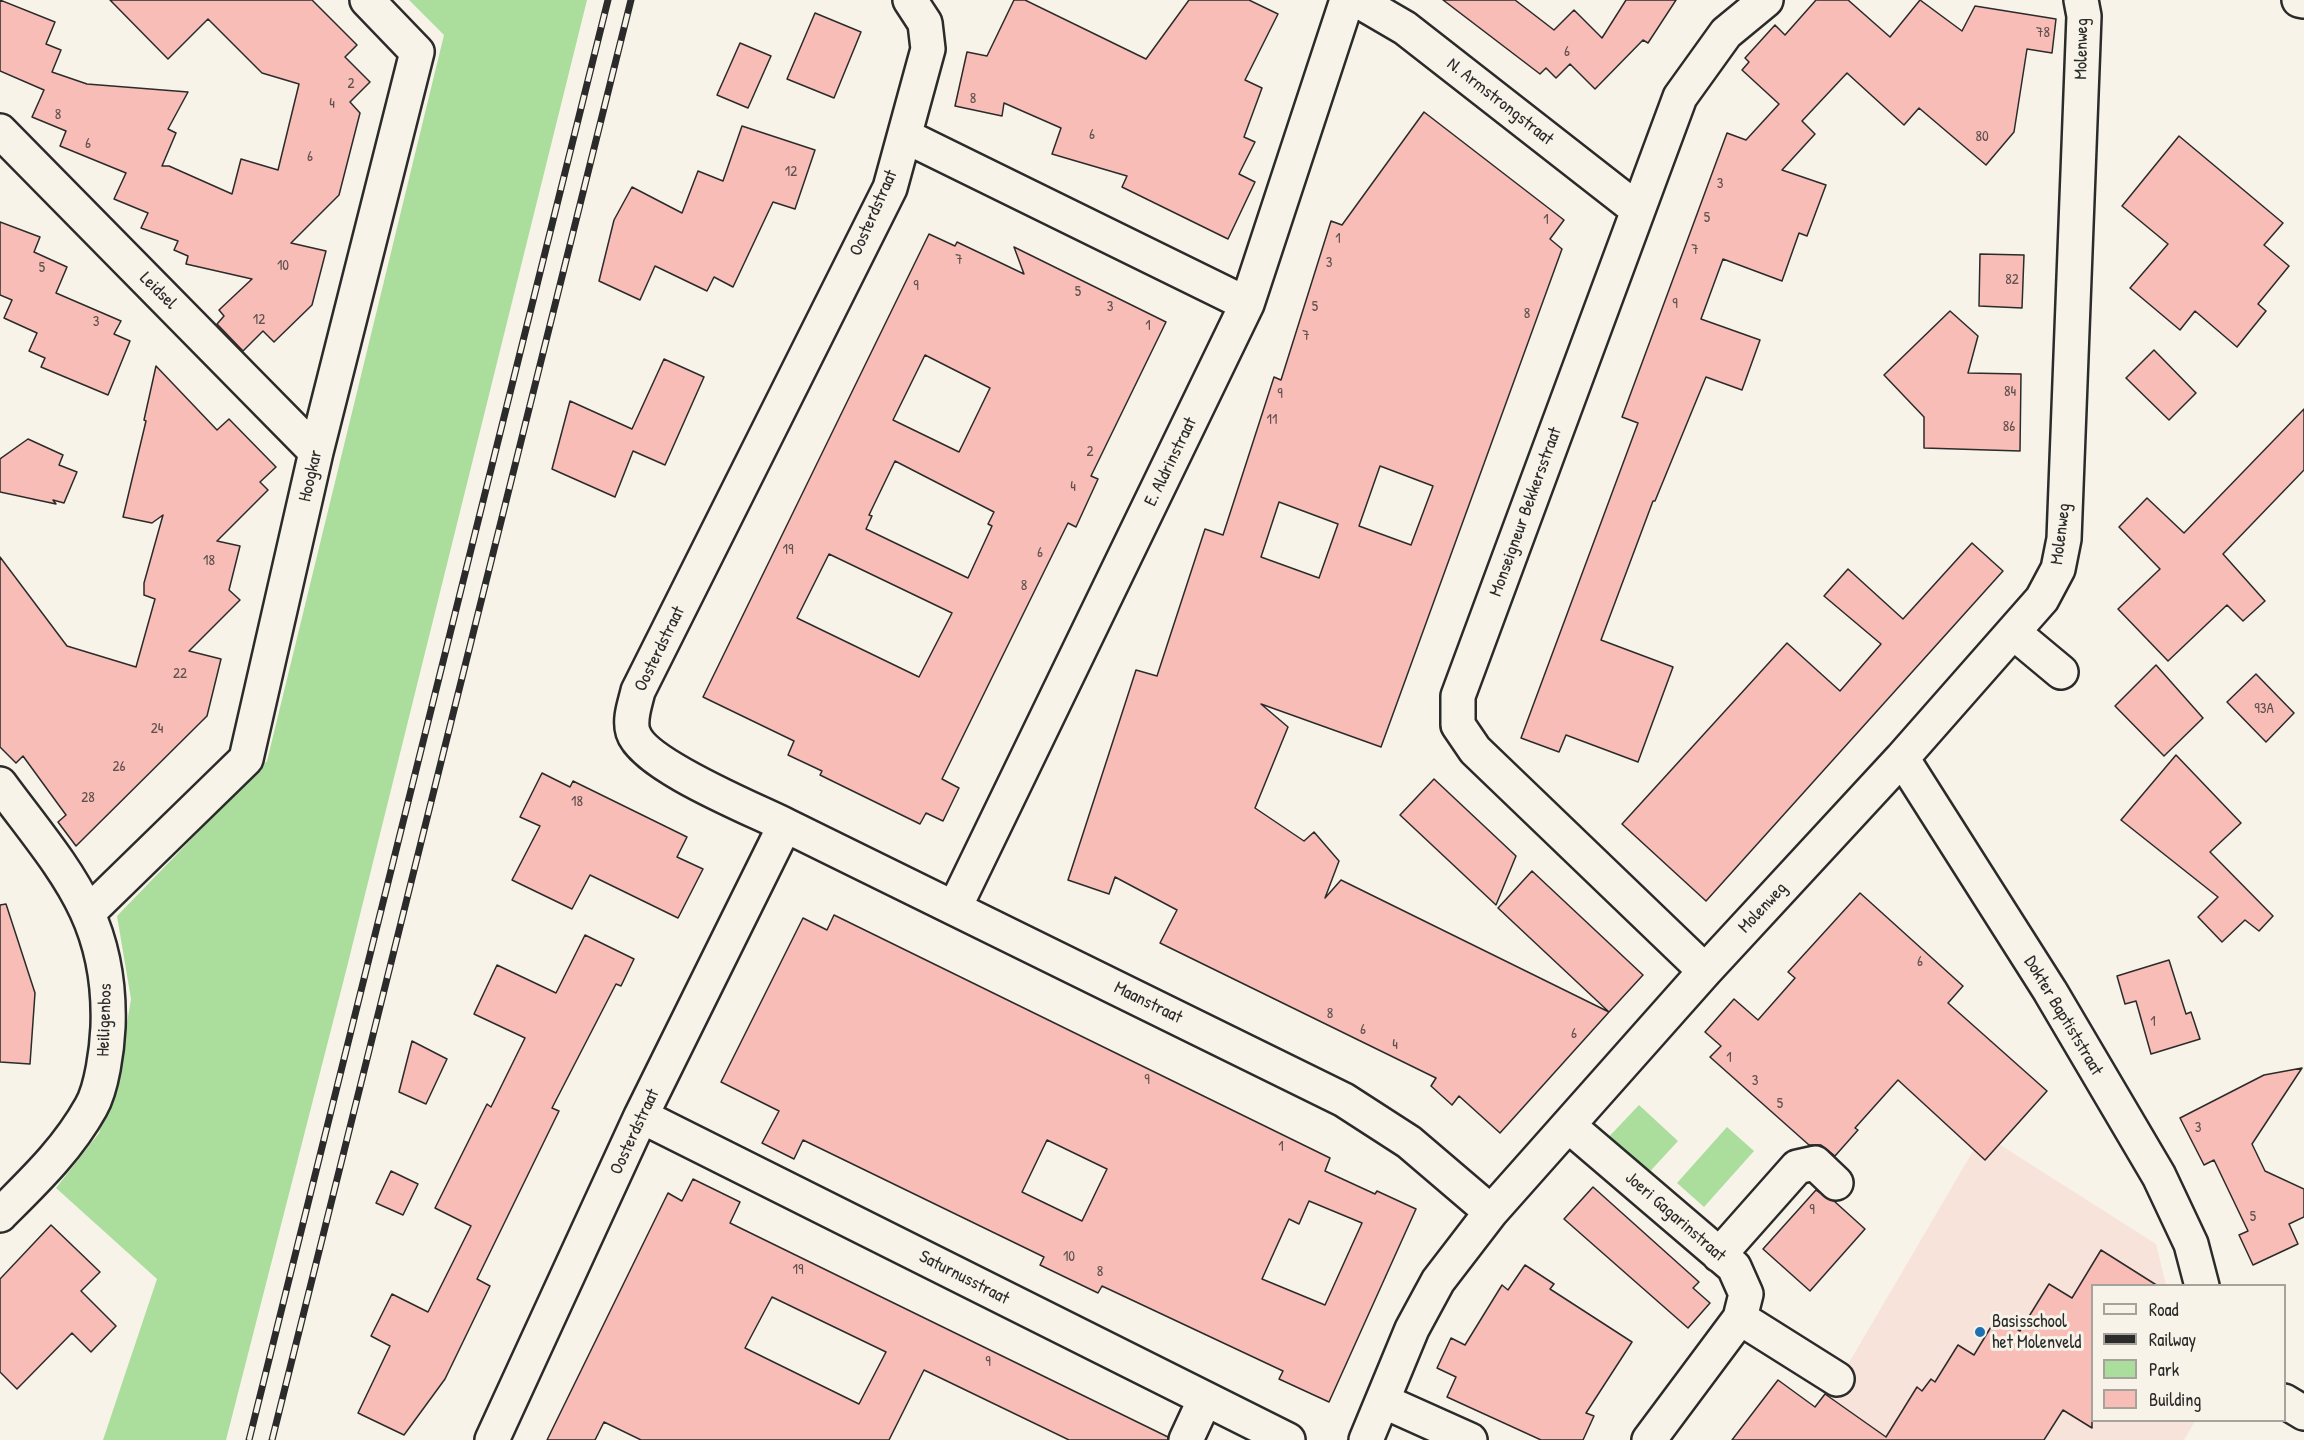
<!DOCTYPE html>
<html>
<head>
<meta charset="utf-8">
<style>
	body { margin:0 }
	#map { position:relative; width:2304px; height:1440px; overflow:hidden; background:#f7f3e8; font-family:"Patrick Hand",sans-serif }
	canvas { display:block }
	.legend { position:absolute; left:2091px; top:1284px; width:195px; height:138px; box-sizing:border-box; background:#f7f3e8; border:2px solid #a5a39c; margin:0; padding:8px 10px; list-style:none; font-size:18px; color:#2b2b2b }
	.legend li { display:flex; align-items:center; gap:12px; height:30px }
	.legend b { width:30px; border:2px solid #a5a39c }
</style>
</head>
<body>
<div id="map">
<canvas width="2304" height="1440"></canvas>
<ul class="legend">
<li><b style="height:8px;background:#f7f3e8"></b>Road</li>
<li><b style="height:8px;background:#2b2b2b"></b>Railway</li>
<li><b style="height:16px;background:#abdd9d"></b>Park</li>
<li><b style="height:16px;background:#f8bdb6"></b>Building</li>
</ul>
</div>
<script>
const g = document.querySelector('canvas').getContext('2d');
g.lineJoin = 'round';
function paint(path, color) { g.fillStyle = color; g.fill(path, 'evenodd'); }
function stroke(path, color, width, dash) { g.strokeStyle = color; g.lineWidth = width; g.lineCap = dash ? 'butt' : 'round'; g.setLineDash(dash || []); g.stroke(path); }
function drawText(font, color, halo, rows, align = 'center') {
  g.font = font + ' "Patrick Hand",sans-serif'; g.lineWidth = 6; g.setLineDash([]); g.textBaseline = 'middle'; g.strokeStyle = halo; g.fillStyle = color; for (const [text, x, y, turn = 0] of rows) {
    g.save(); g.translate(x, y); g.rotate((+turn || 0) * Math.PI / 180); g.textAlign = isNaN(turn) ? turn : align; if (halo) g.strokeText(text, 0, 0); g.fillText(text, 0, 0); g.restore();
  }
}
paint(new Path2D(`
	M 1983,1134 L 2156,1244 L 2166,1285 L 2092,1286 L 2092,1420 L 2195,1421 L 2184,1440 L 1793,1440 L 1840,1378 Z`), '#f7e3d9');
paint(new Path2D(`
	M 409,0 L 587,0 L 346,971 L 226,1440 L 103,1440 L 157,1279 L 56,1188 L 99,1133 L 121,1059 L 131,999 L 117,916 L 267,761 L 444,35 Z
	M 1639,1105 L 1678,1141 L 1643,1179 L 1603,1143 Z
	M 1727,1127 L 1754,1151 L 1704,1207 L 1677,1183 Z`), '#abdd9d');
const building = new Path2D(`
	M 0,0 L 55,22 L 46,44 L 61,50 L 52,72 L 87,84 L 188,92 L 168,129 L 176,133 L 162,166 L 169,166 L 232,194 L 241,159 L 278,170 L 299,84 L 262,73 L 208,19 L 168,59 L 110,0 L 312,0 L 357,45 L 345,57 L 370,82 L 350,102 L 360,113 L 339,195 L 291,243 L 326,251 L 312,305 L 274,342 L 263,331 L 243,351 L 217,324 L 224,316 L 219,310 L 252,279 L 186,264 L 188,256 L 174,250 L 178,241 L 141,228 L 148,213 L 114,199 L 126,173 L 60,146 L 66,131 L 32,117 L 44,90 L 0,71 Z
	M 1014,0 L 1025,0 L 1146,59 L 1189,0 L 1249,0 L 1278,14 L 1245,80 L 1262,88 L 1244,137 L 1255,142 L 1239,174 L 1255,182 L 1228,239 L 1122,187 L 1127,176 L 1052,154 L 1061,128 L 1004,103 L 1002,116 L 955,106 L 967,52 L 987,56 Z
	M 1443,0 L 1515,0 L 1554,30 L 1574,10 L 1602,38 L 1626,0 L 1676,0 L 1648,43 L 1643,40 L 1595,89 L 1570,64 L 1556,78 L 1546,68 L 1540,74 Z
	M 1816,0 L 1848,0 L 1890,37 L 1920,0 L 1962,31 L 1975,6 L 2056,19 L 2052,53 L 2027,49 L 2014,132 L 1986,165 L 1919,108 L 1904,125 L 1847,73 L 1802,121 L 1815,134 L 1782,170 L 1826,185 L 1807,236 L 1799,233 L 1782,281 L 1723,259 L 1701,319 L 1760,340 L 1742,390 L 1706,377 L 1655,501 L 1653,501 L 1601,640 L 1673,667 L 1638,762 L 1566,735 L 1559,752 L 1521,738 L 1638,423 L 1622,417 L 1727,133 L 1746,140 L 1779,104 L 1742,70 L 1749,62 L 1745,58 L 1775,25 L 1785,35 Z
	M 815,13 L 861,32 L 834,98 L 787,79 Z
	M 740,43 L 771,56 L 748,108 L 717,95 Z
	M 1424,112 L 1564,220 L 1550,239 L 1562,249 L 1381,747 L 1261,704 L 1288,727 L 1255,808 L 1304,841 L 1314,832 L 1339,861 L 1325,898 L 1341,880 L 1609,1012 L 1500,1133 L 1459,1096 L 1452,1105 L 1431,1086 L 1436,1078 L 1160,943 L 1177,910 L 1115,877 L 1109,894 L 1068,880 L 1136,670 L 1157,676 L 1205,529 L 1223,535 L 1274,377 L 1281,380 L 1331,221 L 1342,225 ZM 1380,466 L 1433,486 L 1411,545 L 1359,526 ZM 1279,502 L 1338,524 L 1319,578 L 1261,557 Z
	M 742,126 L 815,150 L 795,209 L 773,202 L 733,287 L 714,277 L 707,291 L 655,266 L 640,300 L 599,281 L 614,220 L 632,187 L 682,213 L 698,171 L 723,181 Z
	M 2179,136 L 2283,223 L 2264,245 L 2289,266 L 2258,304 L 2266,311 L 2237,347 L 2195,311 L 2180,330 L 2130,288 L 2168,244 L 2122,206 Z
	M 0,222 L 40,237 L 34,252 L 67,267 L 56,293 L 121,321 L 114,334 L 130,341 L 108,395 L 41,367 L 45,358 L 29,351 L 37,333 L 4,318 L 12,300 L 0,295 Z
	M 929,234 L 955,246 L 957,242 L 1024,274 L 1014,247 L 1166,322 L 1091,476 L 1098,479 L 1076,527 L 1068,523 L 942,779 L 959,788 L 943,821 L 926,813 L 920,824 L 820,775 L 822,771 L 788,755 L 794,741 L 703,697 ZM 925,355 L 990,388 L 959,452 L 893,420 ZM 895,461 L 994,512 L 988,524 L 992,526 L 968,578 L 866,529 L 872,516 L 869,515 ZM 829,554 L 952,613 L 919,677 L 797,618 Z
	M 1980,254 L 2024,255 L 2022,308 L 1979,306 Z
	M 1950,311 L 1978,336 L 1968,373 L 2021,374 L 2020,451 L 1924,448 L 1924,417 L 1884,375 Z
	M 2154,350 L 2196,393 L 2169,420 L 2126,378 Z
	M 664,359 L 704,377 L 665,465 L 633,451 L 615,497 L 552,469 L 570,401 L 632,429 Z
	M 156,366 L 217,430 L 229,419 L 276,467 L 260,482 L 268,490 L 217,541 L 240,546 L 229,590 L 240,600 L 189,651 L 221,659 L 207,716 L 76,846 L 58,822 L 66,815 L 23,756 L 16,763 L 0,747 L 0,557 L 67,646 L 136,667 L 155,599 L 144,595 L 144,583 L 163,515 L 152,523 L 123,517 L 146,421 L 144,420 Z
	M 2304,409 L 2304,470 L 2223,554 L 2265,601 L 2243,621 L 2227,605 L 2168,661 L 2118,609 L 2160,569 L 2119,527 L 2147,498 L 2184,533 Z
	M 28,439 L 63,455 L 59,465 L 77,472 L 64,503 L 53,500 L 56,504 L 0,492 L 0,459 Z
	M 1972,543 L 2003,571 L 1706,901 L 1622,824 L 1787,643 L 1840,691 L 1881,644 L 1824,596 L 1848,569 L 1903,619 Z
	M 2156,665 L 2203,718 L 2164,756 L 2115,706 Z
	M 2256,674 L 2294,713 L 2266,742 L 2227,702 Z
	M 2176,755 L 2241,823 L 2210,852 L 2273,916 L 2259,931 L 2245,920 L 2222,942 L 2198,917 L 2218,897 L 2121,820 Z
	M 542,773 L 570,787 L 573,781 L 687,837 L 677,857 L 703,869 L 678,918 L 590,875 L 572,909 L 512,880 L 540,826 L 520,817 Z
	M 1434,779 L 1516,856 L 1496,905 L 1400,815 Z
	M 1532,871 L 1643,975 L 1609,1012 L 1498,908 Z
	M 1860,893 L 1963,986 L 1948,1003 L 2047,1091 L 1985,1160 L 1898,1080 L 1855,1128 L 1858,1130 L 1835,1156 L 1821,1145 L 1809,1145 L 1710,1057 L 1721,1046 L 1705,1032 L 1734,999 L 1758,1020 L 1795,978 L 1788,972 Z
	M 6,904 L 35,993 L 30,1064 L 0,1062 L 0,905 Z
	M 834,915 L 1330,1158 L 1325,1171 L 1375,1194 L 1377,1191 L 1416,1209 L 1329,1402 L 1279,1379 L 1283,1371 L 1102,1286 L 1098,1293 L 1040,1265 L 1044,1257 L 803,1140 L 794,1159 L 762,1143 L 779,1111 L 721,1082 L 803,918 L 827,930 ZM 1047,1140 L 1107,1169 L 1082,1221 L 1022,1192 ZM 1309,1201 L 1362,1223 L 1325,1305 L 1262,1279 L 1289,1219 L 1299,1224 Z
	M 585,935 L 634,959 L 621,986 L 616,984 L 552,1108 L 559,1111 L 477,1279 L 490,1286 L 445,1379 L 404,1435 L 358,1413 L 390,1346 L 371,1336 L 392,1294 L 428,1312 L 471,1226 L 435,1208 L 487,1104 L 491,1107 L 525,1038 L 474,1014 L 497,965 L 556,993 Z
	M 2169,960 L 2186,1014 L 2191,1012 L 2200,1039 L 2151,1054 L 2136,1001 L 2125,1004 L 2117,976 Z
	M 412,1041 L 447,1059 L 426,1104 L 399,1092 Z
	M 2302,1068 L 2252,1144 L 2265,1171 L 2304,1189 L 2304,1217 L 2289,1224 L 2298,1244 L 2253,1265 L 2239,1235 L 2248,1231 L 2214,1160 L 2204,1165 L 2180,1118 L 2264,1075 Z
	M 391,1171 L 418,1184 L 403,1215 L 376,1203 Z
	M 693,1179 L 740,1202 L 730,1223 L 1168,1437 L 1168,1440 L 1069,1440 L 924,1370 L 889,1440 L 641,1440 L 604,1422 L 595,1440 L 547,1440 L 668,1193 L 682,1201 ZM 772,1297 L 886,1352 L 859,1404 L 745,1348 Z
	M 1593,1187 L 1699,1282 L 1693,1288 L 1710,1303 L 1688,1328 L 1564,1219 Z
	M 1816,1190 L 1834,1201 L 1865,1229 L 1810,1291 L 1763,1249 Z
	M 51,1225 L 100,1272 L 81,1291 L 116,1326 L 91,1352 L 72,1333 L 17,1389 L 0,1372 L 0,1279 Z
	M 2101,1250 L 2158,1286 L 2092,1286 L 2092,1428 L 2063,1410 L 2044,1440 L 1732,1440 L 1778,1380 L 1815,1407 L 1825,1394 L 1886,1437 L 1917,1387 L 1922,1391 L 1931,1379 L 1935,1382 L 1958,1345 L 1974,1355 L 1997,1317 L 2020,1331 L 2049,1284 L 2072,1298 Z
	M 1525,1265 L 1554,1284 L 1550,1289 L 1632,1342 L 1586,1413 L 1594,1416 L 1583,1440 L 1541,1440 L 1447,1397 L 1456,1377 L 1437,1368 L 1451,1338 L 1465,1345 L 1502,1285 L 1508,1290 Z`);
paint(building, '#f8bdb6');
stroke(building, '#2b2b2b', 1.5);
const minor = new Path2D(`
	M 1357,0 L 1405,28 L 1638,210
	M 2299,0 L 2304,1
	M 0,131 L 316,452
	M 905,136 L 1247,304
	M 2013,632 L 2061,672
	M 1902,758 L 2050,991 L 2159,1176 L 2191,1244 L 2202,1286
	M 0,784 C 62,868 112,916 108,1027 C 107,1049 102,1088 91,1107 C 67,1150 34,1181 0,1215
	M 785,825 L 1344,1100 L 1409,1142 L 1491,1212
	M 955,907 L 1247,304 L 1347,0
	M 89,912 L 246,759 L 316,452 L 417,52 L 367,0
	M 1705,971 L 1475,750 L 1458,725 L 1458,696 L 1680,97 L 1726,33 L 1766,0
	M 641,1116 L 1288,1440
	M 1569,1126 L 1734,1267 L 1746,1294 L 1740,1318 L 1649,1440
	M 1719,1255 L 1797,1167 L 1815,1163 L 1836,1183
	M 1740,1318 L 1837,1379
	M 1383,1401 L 1470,1440
	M 2284,1401 L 2304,1413
	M 492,1440 L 641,1116 L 785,825 C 753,809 643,765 633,732 C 629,719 635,704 638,691 L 890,188 L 928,49 L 925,23 L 910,0
	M 1186,1440 L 1205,1399
	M 1366,1440 L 1412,1329 L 1438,1281 L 1491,1212 L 1705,971 L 1902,758 L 2042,599 L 2058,569 L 2064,539 L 2084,16 L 2081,0`);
stroke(minor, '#2b2b2b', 38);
stroke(minor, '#f7f3e8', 33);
const rail = new Path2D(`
	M 249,1440 L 608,0
	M 272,1440 L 631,0`);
stroke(rail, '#2b2b2b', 7);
stroke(rail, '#f7f3e8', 4.5, [14]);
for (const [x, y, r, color] of [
	[1980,1332,6,"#1f6fb2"]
]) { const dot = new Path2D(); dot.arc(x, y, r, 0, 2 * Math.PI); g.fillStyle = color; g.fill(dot); stroke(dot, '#f7f3e8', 2); }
drawText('15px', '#5e504e', null, [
	["78",2043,33],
	["6",1567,52],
	["2",351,84],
	["8",973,99],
	["4",332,104],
	["8",58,115],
	["6",1092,135],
	["80",1982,137],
	["6",88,144],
	["6",310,157],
	["12",791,172],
	["3",1720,184],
	["5",1707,218],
	["1",1546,220],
	["1",1338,239],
	["7",1695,250],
	["7",959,260],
	["3",1329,263],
	["10",283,266],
	["5",42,268],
	["82",2012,280],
	["9",916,286],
	["5",1078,292],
	["9",1675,304],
	["3",1110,307],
	["5",1315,307],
	["8",1527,314],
	["12",259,320],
	["3",96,322],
	["1",1148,326],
	["7",1306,336],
	["84",2010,392],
	["9",1280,394],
	["11",1272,420],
	["86",2009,427],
	["2",1090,452],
	["4",1073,487],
	["19",788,550],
	["6",1040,553],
	["18",209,561],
	["8",1024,586],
	["22",180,674],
	["93A",2264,709],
	["24",157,729],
	["26",119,767],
	["28",88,798],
	["18",577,802],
	["6",1920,962],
	["8",1330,1014],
	["1",2153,1022],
	["6",1363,1030],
	["6",1574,1034],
	["4",1395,1045],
	["1",1729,1058],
	["9",1147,1080],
	["3",1755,1081],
	["5",1780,1104],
	["3",2198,1128],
	["1",1281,1147],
	["9",1812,1210],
	["5",2253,1217],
	["10",1069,1257],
	["19",798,1270],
	["8",1100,1272],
	["9",988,1362]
]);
drawText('18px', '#2b2b2b', '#f7f3e8', [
	["Molenweg",2082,49,-89],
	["N. Armstrongstraat",1500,102,38],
	["Oosterdstraat",874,213,-66],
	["Leidsel",158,291,45],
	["E. Aldrinstraat",1171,462,-64],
	["Hoogkar",311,476,-77],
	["Monseigneur Bekkersstraat",1526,512,-70],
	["Molenweg",2061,534,-83],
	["Oosterdstraat",660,649,-64],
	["Molenweg",1763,908,-47],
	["Maanstraat",1148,1003,26],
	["Dokter Baptiststraat",2063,1016,59],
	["Heiligenbos",105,1020,-88],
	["Oosterdstraat",635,1132,-65],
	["Joeri Gagarinstraat",1675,1217,41],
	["Saturnusstraat",964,1278,27]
]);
drawText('18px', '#2b2b2b', '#f7f3e8', [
	["Basisschool",1992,1322],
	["het Molenveld",1992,1343]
], 'left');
</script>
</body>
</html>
